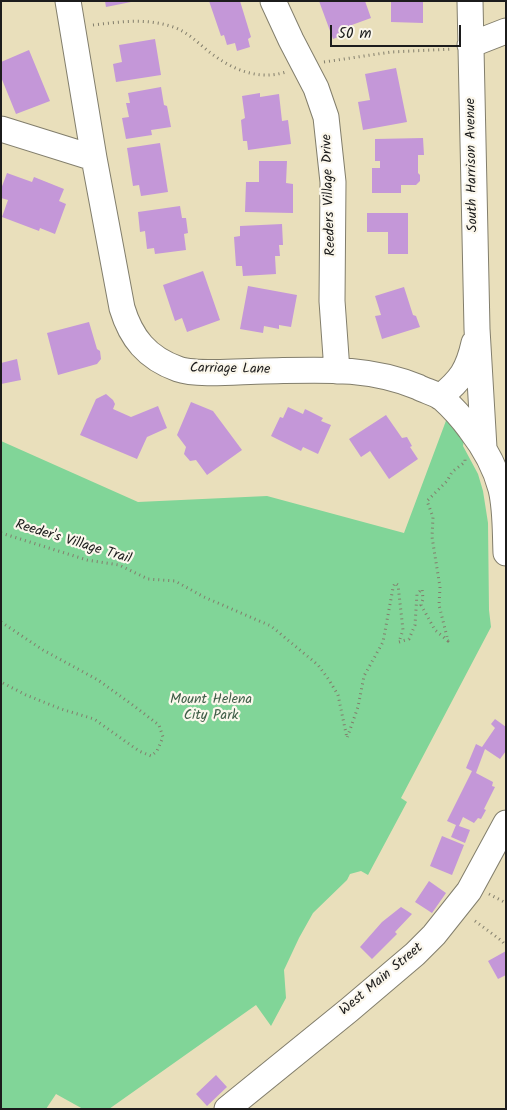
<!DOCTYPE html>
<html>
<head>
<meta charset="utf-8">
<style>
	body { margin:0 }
	#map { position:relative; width:507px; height:1110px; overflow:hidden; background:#e9dfbb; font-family:Kalam,sans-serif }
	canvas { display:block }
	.frame { position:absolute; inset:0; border:2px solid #1c1c1c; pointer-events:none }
	.scale { position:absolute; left:330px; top:25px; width:131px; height:22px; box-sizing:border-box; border:2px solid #1c1c1c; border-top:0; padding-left:6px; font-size:15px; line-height:18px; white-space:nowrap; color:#1c1c1c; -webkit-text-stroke:4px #fbf7ec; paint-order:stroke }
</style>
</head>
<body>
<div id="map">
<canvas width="507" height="1110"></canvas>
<div class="frame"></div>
<div class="scale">50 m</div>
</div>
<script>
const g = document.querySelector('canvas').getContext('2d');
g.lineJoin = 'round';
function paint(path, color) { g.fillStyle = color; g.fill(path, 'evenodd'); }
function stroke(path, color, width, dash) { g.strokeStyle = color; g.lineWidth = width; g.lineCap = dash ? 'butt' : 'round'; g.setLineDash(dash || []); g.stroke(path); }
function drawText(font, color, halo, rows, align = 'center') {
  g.font = font + ' Kalam,sans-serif'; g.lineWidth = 4.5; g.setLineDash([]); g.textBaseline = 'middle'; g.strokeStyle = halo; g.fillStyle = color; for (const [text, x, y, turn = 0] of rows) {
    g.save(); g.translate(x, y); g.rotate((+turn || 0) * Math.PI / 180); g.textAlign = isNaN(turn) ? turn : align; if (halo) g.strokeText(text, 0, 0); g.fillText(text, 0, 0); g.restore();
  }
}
paint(new Path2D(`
	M 447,418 L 464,440 L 463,446 L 478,474 L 483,491 L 488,523 L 489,610 L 491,627 L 401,798 L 407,802 L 368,875 L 361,871 L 350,874 L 347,880 L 313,913 L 299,938 L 284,970 L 286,998 L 271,1026 L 256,1005 L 109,1109 L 83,1109 L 56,1094 L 46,1109 L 1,1109 L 1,441 L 138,502 L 267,496 L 404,533 Z`), '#81d598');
paint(new Path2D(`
	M 105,1 L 131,1 L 131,2 L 106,7 Z
	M 209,1 L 240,1 L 251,37 L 248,39 L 250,47 L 237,51 L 235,43 L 227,45 L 224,35 L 221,36 Z
	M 319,1 L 365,1 L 371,18 L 349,26 L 351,32 L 333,39 Z
	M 391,1 L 423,1 L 423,23 L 391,22 Z
	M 155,39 L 161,75 L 116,82 L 113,64 L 122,62 L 119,45 Z
	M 29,50 L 50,101 L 16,114 L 1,77 L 1,62 Z
	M 396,68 L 407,122 L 363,130 L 358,102 L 370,100 L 365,74 Z
	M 161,87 L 164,105 L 167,106 L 171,127 L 151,130 L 152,135 L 126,139 L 122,118 L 129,117 L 126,103 L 130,103 L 128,93 Z
	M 260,93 L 260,97 L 279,94 L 282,121 L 288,120 L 291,144 L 248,150 L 247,141 L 243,141 L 241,120 L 245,118 L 242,96 Z
	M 423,138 L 424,155 L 418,155 L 418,173 L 420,175 L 420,181 L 416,185 L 401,185 L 401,193 L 372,193 L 372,168 L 380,168 L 380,161 L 375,161 L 375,139 Z
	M 160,143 L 168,192 L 141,196 L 139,185 L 133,186 L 127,148 Z
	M 259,161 L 287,161 L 286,183 L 293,184 L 293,213 L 245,212 L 246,182 L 259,182 Z
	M 7,173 L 32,182 L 34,177 L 64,189 L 59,201 L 66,204 L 55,234 L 40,228 L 39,231 L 2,217 L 8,200 L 1,198 L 1,189 Z
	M 180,206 L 182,218 L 186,218 L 188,233 L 184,234 L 186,250 L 155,254 L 154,248 L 147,249 L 145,231 L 140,232 L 138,212 Z
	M 367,213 L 408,213 L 408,254 L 388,254 L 388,232 L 367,232 Z
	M 282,224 L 283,245 L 279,245 L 280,256 L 275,256 L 276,274 L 243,276 L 242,266 L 236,266 L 234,237 L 240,236 L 240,226 Z
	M 203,271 L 220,320 L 187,332 L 182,318 L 175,321 L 163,285 Z
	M 248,286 L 297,295 L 291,327 L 279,325 L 279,329 L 264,326 L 263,333 L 240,329 Z
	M 404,287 L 413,315 L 416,316 L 420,327 L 382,339 L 375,316 L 381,315 L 375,296 Z
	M 89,322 L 97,349 L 100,351 L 101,359 L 97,364 L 58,375 L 47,333 Z
	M 17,359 L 21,380 L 1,384 L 1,363 Z
	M 106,394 L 113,400 L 115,404 L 113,409 L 131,417 L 158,406 L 167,428 L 147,437 L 137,459 L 80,435 L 96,399 Z
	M 191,402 L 213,411 L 242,450 L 207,475 L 196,460 L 190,461 L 184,454 L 186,447 L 177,435 Z
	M 288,407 L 303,414 L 305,409 L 323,418 L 321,421 L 331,425 L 318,454 L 303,447 L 301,451 L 271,436 L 280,417 L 283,418 Z
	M 386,415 L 402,438 L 407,437 L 412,446 L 410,447 L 418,459 L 389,479 L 370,451 L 361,457 L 349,439 Z
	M 495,719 L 506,727 L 506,751 L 500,759 L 485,749 L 476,773 L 493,782 L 492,786 L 495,787 L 484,809 L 486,810 L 481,819 L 478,818 L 474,823 L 463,817 L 459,826 L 470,830 L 465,843 L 451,837 L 456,825 L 447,821 L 472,771 L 466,768 L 476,744 L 482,747 L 495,728 L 491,724 Z
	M 442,836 L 464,845 L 452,875 L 430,866 Z
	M 429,881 L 446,893 L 432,913 L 415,902 Z
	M 401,907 L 412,914 L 395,932 L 397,934 L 372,959 L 360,947 L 382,922 Z
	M 506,951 L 506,975 L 498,979 L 488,961 Z
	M 216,1075 L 227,1087 L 207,1106 L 196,1094 Z`), '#c497d8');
const minor = new Path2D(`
	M 68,1 L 94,158 L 122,308 C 131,338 147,358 178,369 C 198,376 242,371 265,371 C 319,370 367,366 418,387 C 425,391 435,393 442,398 C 452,407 462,418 470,429 C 484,447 495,466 501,489 C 506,510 505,531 506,553
	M 273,1 L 291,40 L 316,88 L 326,117 L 333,182 L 332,301 L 337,371
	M 470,1 L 477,329 L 484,448
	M 470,45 L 506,31
	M 1,129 L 94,158
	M 440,397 C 461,380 468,370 474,343
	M 227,1109 L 349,1010 L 415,954 L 434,935 L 469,891 L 506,823`);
stroke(minor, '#827e6c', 27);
stroke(new Path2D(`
	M 93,25 C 119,22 144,18 170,26 C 185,30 196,41 208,51 C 231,69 257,81 286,72
	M 324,62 L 391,52 L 452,49
	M 1,533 L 87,560 L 119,565 L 148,579 L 175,581 L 204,597 L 271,626 L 318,665 L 329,680 L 338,695 L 347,738 L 358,707 L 364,676 L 383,642 L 393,588 L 395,583 L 398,585 L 403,630 L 399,642
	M 1,622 L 43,650 L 98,680 L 130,703 L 159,725 L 163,737 L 157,751 L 151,756 L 139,751 L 94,719 L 61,709 L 26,695 L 1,682
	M 399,642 L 409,639 L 415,625 L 417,594 L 422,589 L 423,599 L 421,605 L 435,630 L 448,641 L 439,605 L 440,587 L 432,537 L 433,517 L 427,501 L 447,481 L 452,472 L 465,462 L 465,459
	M 489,894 L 506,903
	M 475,921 L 502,941 L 506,946`), '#827e6c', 3, [1, 4]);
stroke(minor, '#fff', 25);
drawText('14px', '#1c1c1c', '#fbf7ec', [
	["South Harrison Avenue",473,165,-91],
	["Reeders Village Drive",330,195,-92],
	["Carriage Lane",230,370,1],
	["Reeder's Village Trail",73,543,17],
	["West Main Street",382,980,-40]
]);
drawText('14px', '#3f5d47', '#fbf7ec', [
	["Mount Helena",211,701],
	["City Park",211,717]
]);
</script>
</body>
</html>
